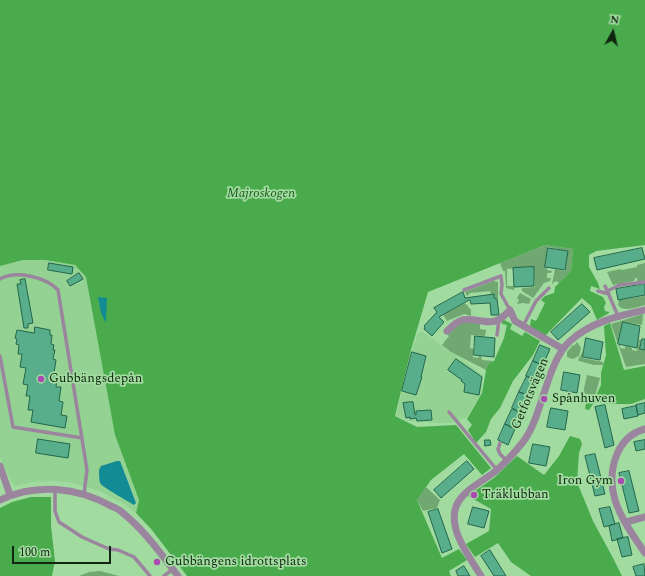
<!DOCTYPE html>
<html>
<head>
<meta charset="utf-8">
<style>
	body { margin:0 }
	#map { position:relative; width:645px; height:576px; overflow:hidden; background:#a1dba0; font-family:Spectral,serif }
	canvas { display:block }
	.north { position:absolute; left:593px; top:12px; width:40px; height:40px; -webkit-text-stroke:3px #a1dba0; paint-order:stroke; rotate:8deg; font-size:11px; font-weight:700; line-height:16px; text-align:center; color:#102610 }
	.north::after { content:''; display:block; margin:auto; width:14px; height:18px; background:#102610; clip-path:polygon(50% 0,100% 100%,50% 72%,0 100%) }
	.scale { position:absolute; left:12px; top:546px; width:99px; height:18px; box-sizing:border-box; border:2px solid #102610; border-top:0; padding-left:5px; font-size:12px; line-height:14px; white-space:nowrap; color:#102610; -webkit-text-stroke:3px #a1dba0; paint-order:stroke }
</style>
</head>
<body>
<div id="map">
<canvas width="645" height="576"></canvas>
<div class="north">N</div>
<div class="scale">100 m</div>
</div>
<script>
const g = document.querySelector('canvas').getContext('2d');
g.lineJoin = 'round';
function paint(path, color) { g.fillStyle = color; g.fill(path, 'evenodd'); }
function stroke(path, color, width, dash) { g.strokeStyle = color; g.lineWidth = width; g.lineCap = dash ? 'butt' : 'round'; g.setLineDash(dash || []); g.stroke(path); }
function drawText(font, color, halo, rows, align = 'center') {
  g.font = font + ' Spectral,serif'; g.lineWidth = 3.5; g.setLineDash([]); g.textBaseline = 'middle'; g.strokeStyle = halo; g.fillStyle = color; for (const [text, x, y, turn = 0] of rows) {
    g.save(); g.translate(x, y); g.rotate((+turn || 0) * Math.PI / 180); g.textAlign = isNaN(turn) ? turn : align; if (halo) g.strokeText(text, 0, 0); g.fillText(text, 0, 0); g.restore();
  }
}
paint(new Path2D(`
	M 23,260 L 45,260 L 75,265 L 87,277 L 115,435 L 139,500 L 136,513 L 124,504 L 100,491 L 69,482 L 51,481 L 32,482 L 16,486 L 13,485 L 0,457 L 0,266 Z
	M 423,332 L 483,375 L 481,393 L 467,417 L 451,423 L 440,423 L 408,421 L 396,415 L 413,348 L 418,333 Z`), '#93d292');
paint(new Path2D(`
	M 545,245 L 573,249 L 571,271 L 555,287 L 559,283 L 556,281 L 552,284 L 555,269 L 565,271 L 568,251 L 548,247 L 545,268 L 547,268 L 547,270 L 552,271 L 551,273 L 547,273 L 547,278 L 551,278 L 550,281 L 544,283 L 533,298 L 522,291 L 522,288 L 535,287 L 534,267 L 507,269 L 507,286 L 514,286 L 514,290 L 506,288 L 505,271 L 503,271 L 500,263 Z
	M 645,263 L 645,281 L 637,281 L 637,278 L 635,278 L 634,281 L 613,285 L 607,272 L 621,269 L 622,270 L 637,267 L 637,265 Z
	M 493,281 L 498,282 L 498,299 L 494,297 L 494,294 L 491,294 L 490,291 L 470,293 L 467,296 L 465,292 Z
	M 520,293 L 531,299 L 529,304 L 523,303 L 517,304 L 519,300 L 517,298 Z
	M 645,296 L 645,305 C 636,307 624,313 618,305 L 619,300 Z
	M 465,303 L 471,310 L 471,316 L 464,314 L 447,321 L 443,315 Z
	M 643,314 L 642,325 L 623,322 L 618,344 L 620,345 L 620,348 L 625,349 L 625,346 L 632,348 L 632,350 L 637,351 L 639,340 L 641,340 L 640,349 L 645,350 L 645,364 L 626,367 L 611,324 Z
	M 464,322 L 480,323 L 480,329 L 486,330 L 485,336 L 471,335 L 470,348 L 474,349 L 473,357 L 478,358 L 479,356 L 481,356 L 482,360 L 494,361 L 488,364 L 486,370 L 451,352 L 442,345 L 449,336 L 447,334 L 457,325 Z
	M 577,342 L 581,348 L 579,356 L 573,359 L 567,357 L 567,352 L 573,345 L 574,346 Z
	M 583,351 L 583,358 L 603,362 L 603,365 L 594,365 L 579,361 L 578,360 Z
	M 587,375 L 600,378 L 595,396 L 583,393 Z
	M 426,487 L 440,500 L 437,508 L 423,511 L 417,500 Z
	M 100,571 L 119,576 L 79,576 L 89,572 Z`), '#71a871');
paint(new Path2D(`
	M 0,0 L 645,0 L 645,245 L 596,251 L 589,255 L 589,267 L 598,283 L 600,289 L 591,286 L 590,291 L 603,297 L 606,303 L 604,307 L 605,311 L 609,312 L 609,313 L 597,320 L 591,306 L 582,298 L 545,336 L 530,327 L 531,319 L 536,321 L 545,303 L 541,300 L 545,296 L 554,293 L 555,287 L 571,271 L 573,249 L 545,245 L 428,292 L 411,350 L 395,416 L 417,427 L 456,425 L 491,468 L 482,475 L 464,454 L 431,480 L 417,500 L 442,558 L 459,549 L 467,560 L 449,571 L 451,576 L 187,576 L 152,530 L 136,513 L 139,500 L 115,435 L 86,277 L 75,265 L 45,260 L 23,260 L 0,266 Z
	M 504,320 L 512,324 L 510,329 L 522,336 L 525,332 L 540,341 L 533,355 L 513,381 L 500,408 L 491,419 L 486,432 L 476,443 L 468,430 L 472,425 L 467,419 L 482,393 L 486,370 L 488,364 L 494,361 L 504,338 L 507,325 L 502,324 L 502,321 Z
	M 610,323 L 624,370 L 645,366 L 645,399 L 631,404 L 611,404 L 598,402 L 593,404 L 589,410 L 585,409 L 586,403 L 589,398 L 596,396 L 601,385 L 601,373 L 606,355 L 604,326 Z
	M 570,436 L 580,439 L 582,444 L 579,453 L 577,482 L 593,521 L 613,558 L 622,576 L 531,576 L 511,562 L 498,543 L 475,557 L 466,544 L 489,531 L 491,509 L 468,496 L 495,477 L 517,456 L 544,475 L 559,456 Z
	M 31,497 L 51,497 L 51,526 L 55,561 L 52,576 L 0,576 L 0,508 L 12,502 Z`), '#4aab4d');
paint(new Path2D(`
	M 98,297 L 107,298 L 106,323 L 101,313 Z
	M 117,461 L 120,461 L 136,503 L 134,505 C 128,501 102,487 100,483 C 99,479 99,474 99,470 L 101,466 Z`), '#128b95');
const building = new Path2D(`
	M 548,248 L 568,251 L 565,270 L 545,267 Z
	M 642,248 L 645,259 L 597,270 L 594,258 Z
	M 49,263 L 73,267 L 72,274 L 48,270 Z
	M 534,267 L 534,286 L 514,287 L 513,268 Z
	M 79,273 L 83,279 L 70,286 L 67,281 Z
	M 25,279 L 33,323 L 28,324 L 28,328 L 24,328 L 17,284 L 21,284 L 20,280 Z
	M 645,284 L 645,295 L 618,300 L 616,289 Z
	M 463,292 L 465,298 L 494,294 L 494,298 L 497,299 L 499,315 L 491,315 L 490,303 L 471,304 L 470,300 L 469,300 L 439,317 L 444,322 L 432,336 L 424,329 L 425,327 L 424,326 L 437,312 L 434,308 Z
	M 582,304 L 590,312 L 558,340 L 551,332 Z
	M 623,322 L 640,326 L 637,348 L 618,344 Z
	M 35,327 L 50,330 L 50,335 L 52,335 L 51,344 L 54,345 L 53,350 L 55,350 L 53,359 L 56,360 L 54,373 L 58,373 L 56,387 L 61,387 L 59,401 L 63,402 L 61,415 L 67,416 L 65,428 L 31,422 L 33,410 L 28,410 L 30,396 L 26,396 L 28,385 L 23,384 L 26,368 L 20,367 L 22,354 L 18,354 L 19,345 L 16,344 L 17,339 L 15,338 L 17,330 L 34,333 Z
	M 475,336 L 495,338 L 494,357 L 474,355 Z
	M 586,338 L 603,342 L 600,360 L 583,357 Z
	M 642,339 L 645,339 L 645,350 L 640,349 Z
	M 540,345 L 550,349 L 543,365 L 533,361 Z
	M 412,352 L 426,356 L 421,377 L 422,377 L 416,395 L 402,391 Z
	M 456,359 L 482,377 L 479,395 L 464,392 L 465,384 L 461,381 L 462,380 L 448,370 Z
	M 533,361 L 543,365 L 536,381 L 526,376 Z
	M 564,372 L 580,375 L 577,393 L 561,390 Z
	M 527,376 L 537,381 L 530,396 L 519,392 Z
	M 519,392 L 530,396 L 522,413 L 512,408 Z
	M 413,402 L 415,415 L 416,415 L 416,411 L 431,410 L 432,420 L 417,421 L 416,418 L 410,419 L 410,417 L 406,418 L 403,403 Z
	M 645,403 L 645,413 L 638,415 L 636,405 Z
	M 605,405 L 614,445 L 605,448 L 595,407 Z
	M 636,406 L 638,416 L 624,419 L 622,409 Z
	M 551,408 L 568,411 L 565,430 L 547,427 Z
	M 512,409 L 522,413 L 515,429 L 505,424 Z
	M 505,424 L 515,429 L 508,445 L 498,440 Z
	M 38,439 L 70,444 L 68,458 L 36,453 Z
	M 485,440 L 490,440 L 491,445 L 485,446 Z
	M 645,440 L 645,449 L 636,451 L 634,442 Z
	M 533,444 L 550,447 L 546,466 L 529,463 Z
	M 595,454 L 605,494 L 595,496 L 585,456 Z
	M 467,461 L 474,469 L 441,498 L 434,490 Z
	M 629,471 L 639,511 L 629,513 L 619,473 Z
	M 473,507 L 489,511 L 484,528 L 468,524 Z
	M 610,507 L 615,524 L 604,527 L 599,509 Z
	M 438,509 L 452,549 L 442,553 L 428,512 Z
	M 619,523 L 623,538 L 612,541 L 609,526 Z
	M 628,537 L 632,555 L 622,557 L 617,539 Z
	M 490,550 L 506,576 L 494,576 L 485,562 L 481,556 Z
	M 644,564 L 645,576 L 636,576 L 633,567 Z
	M 464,566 L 470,576 L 458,576 L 456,571 Z`);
paint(building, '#58ae8a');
stroke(building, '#23664c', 1);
stroke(new Path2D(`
	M 0,279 C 16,270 46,277 58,290 L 87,470 L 84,494
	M 605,286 L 618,316
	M 464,290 L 501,276 L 502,285 L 501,294 L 510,310
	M 598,291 L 609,294
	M 607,291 L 620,285 L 645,282
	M 523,326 L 536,301 L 549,288
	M 497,335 L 499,320
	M 0,356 L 13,427 L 82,438
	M 449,412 L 497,470
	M 500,443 L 498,449 L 500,454 L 507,461
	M 55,490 L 55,511 L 59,522 L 82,537 L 109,549 L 118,550 L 134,557 L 150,576
	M 164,576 L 173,569`), '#9b849d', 3.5);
stroke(new Path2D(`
	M 447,331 C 452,326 456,322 462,320 C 474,317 489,326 500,319 C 503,317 507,313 510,310 L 515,321 L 563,349
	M 645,429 C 615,437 607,473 615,500 C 621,519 634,537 645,553
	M 0,466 L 10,495
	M 0,500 C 36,483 77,487 111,506 C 116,508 120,510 124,514 C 144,530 162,555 178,576
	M 626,522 L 645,517
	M 481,576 C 470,557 450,533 455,510 C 459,491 485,481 498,469 C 507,461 515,452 523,442 C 543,416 546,363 570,341 C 591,322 618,316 645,310`), '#9b849d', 7);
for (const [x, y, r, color] of [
	[41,379,4,"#aa4ab3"],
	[544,399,4,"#aa4ab3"],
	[621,481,4,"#aa4ab3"],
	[474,495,4,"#aa4ab3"],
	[157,562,4,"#aa4ab3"]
]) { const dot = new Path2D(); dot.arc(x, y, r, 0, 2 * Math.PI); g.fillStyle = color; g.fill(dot); stroke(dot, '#a1dba0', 1.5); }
drawText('italic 13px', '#1a5b1e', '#a1dba0', [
	["Majroskogen",261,194]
]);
drawText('13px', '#102610', '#a1dba0', [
	["Gubbängsdepån",49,379],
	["Spånhuven",552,399],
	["Iron Gym",613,481,"right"],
	["Träklubban",482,495],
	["Gubbängens idrottsplats",165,562]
], 'left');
drawText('13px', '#102610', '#a1dba0', [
	["Getfotsvägen",531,394,-67]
]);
</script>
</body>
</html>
